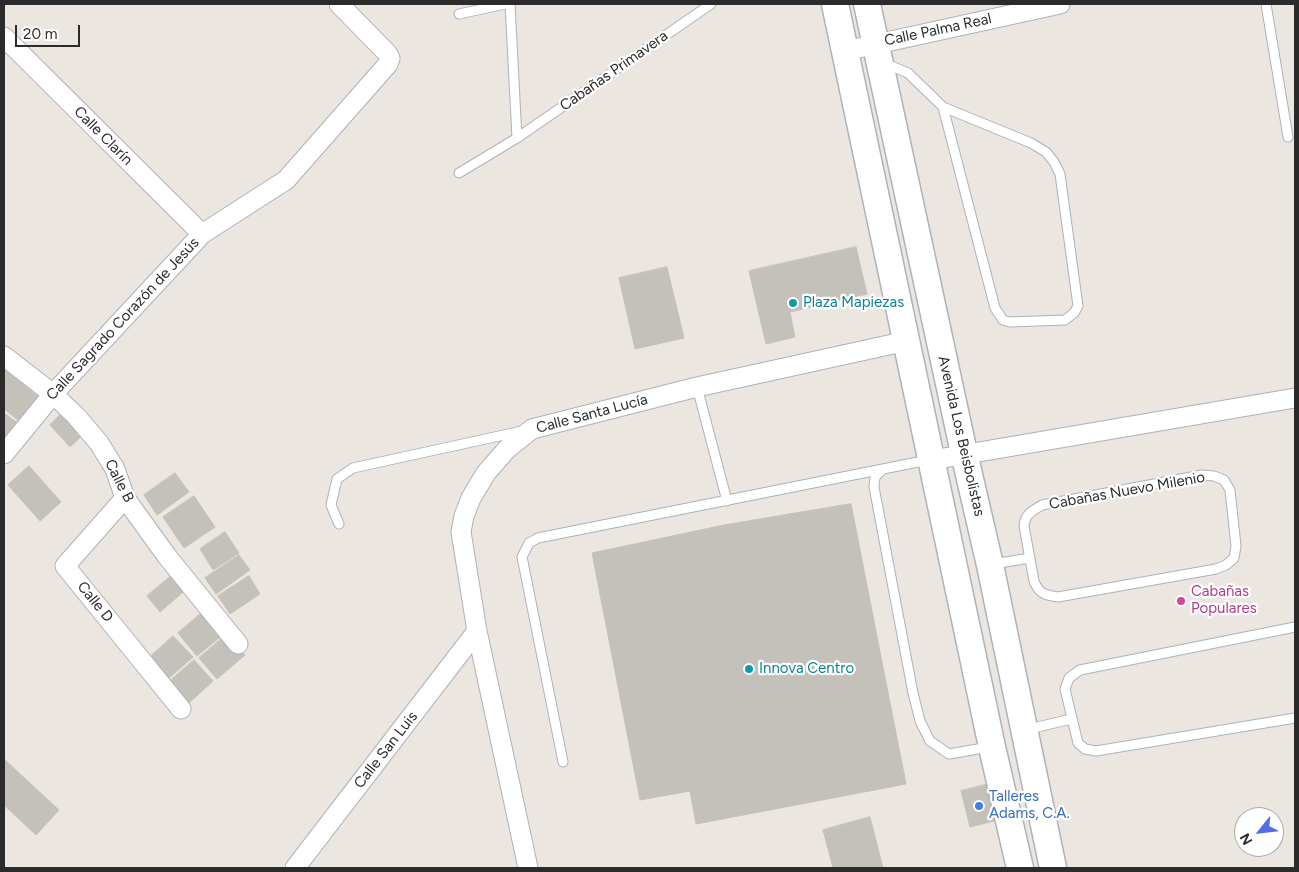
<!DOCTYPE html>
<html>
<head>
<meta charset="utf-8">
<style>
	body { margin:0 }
	#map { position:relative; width:1299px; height:872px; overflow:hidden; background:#ebe6df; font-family:Figtree,sans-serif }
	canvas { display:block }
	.frame { position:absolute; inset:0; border:5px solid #2b2b2b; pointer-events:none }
	.north { position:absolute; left:1234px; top:807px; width:50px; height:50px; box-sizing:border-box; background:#fff; border:1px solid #aaa; border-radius:50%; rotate:241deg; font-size:14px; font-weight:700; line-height:20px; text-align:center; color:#2b2b2b }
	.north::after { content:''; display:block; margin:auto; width:18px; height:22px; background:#536ee4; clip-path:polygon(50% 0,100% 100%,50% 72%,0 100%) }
	.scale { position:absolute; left:15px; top:25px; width:65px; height:22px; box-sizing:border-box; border:2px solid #2b2b2b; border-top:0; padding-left:6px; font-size:15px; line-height:18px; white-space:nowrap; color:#2b2b2b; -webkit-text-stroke:4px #fff; paint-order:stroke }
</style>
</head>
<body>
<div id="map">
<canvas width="1299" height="872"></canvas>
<div class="frame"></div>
<div class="north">N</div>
<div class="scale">20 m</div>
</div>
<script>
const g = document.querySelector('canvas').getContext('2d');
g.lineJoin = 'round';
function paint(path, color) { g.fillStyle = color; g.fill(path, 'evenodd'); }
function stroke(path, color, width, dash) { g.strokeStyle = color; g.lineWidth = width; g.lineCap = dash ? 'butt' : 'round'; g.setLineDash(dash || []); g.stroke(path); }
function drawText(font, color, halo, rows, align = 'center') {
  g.font = font + ' Figtree,sans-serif'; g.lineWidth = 4.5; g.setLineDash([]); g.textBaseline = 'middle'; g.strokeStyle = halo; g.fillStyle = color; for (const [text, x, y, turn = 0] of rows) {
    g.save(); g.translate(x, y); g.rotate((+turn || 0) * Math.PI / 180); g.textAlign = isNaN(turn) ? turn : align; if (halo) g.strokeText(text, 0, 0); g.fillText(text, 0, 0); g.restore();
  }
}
const building = new Path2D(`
	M 856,247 L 867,294 L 790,312 L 795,337 L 766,344 L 749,271 Z
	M 667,267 L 684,338 L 635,349 L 619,278 Z
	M 4,369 L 42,400 L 23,424 L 4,409 Z
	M 65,410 L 86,432 L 70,447 L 50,425 Z
	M 4,413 L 19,424 L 7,442 L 4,439 Z
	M 29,466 L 61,502 L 40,521 L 8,485 Z
	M 175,473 L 189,492 L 157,515 L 144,495 Z
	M 194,496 L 215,527 L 184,548 L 163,517 Z
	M 851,504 L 906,784 L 696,824 L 690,791 L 640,800 L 592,553 L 724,525 Z
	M 225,532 L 239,553 L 213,570 L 200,549 Z
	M 239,555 L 250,570 L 216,594 L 205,578 Z
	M 176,572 L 189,587 L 160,612 L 147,596 Z
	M 249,576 L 260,594 L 230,614 L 218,596 Z
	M 205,610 L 225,633 L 197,656 L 178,633 Z
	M 227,634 L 245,655 L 217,679 L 199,658 Z
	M 173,636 L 193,657 L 168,679 L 149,658 Z
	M 194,660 L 213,681 L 189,703 L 170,681 Z
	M 4,759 L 59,810 L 36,835 L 4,805 Z
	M 989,784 L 998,820 L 970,827 L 961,791 Z
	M 870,817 L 883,868 L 833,868 L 823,830 Z`);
paint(building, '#c4c0ba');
stroke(building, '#c6c1b9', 1);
const lane = new Path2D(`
	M 510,4 L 517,138 L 711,4
	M 1266,4 L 1288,137
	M 459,14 L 505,4
	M 884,63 L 908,73 L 943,107 L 1031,143 L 1046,152 L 1054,162 L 1060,174 L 1078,306 L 1074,313 L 1065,320 L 1010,322 L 1003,320 L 995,308 L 943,107
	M 459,173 L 517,138
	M 697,387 L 727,501
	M 928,460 L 883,469 L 875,477 L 874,487 L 913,693 L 920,721 L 930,741 L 949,754 L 989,747
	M 1202,475 L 1214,476 L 1224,480 L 1230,490 L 1236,546 L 1234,558 L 1226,565 L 1216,569 L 1058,597 C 1045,595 1039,594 1034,581 L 1024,526 C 1025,514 1032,511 1042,505 Z
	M 339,524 L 331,505 L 337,479 L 353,468 L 522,431
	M 993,564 L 1030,558
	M 1295,627 L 1080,670 L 1069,678 L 1065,689 L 1078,743 L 1085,749 L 1096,751 L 1295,718
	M 1025,730 L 1071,719
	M 563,762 L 522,557 L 529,543 L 538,538 L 883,469`);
const street = new Path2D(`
	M 4,37 L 202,234
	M 845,51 L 1060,4
	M 4,356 L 53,394 L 76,416 L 99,443 L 115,469 L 125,498 L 166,555 L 238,644
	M 4,454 L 53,394 L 202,234 L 286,180 L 388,64 L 390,58 L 387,53 L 339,4
	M 932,460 L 1295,398
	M 125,498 L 65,566 L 181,709
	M 295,868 L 477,631
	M 528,868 L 477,631 L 461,532 L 464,516 L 471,498 L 486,473 L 507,449 L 532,429 L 697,387 L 907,341`);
const secondary = new Path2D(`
	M 835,4 L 992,747 L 1020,868
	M 867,4 L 964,453 L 990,565 L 1053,868`);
stroke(lane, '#afb1ba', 11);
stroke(street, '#afb1ba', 21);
stroke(secondary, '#afb1ba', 29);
stroke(lane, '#fff', 9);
stroke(street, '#fff', 19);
stroke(secondary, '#fff', 26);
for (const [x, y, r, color] of [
	[793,303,5,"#0f9aa8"],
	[1181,601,5,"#d1479c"],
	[749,669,5,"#0f9aa8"],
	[979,806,5,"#3f7fe0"]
]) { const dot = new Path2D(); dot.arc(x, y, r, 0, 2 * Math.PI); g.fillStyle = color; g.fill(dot); stroke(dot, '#fff', 2); }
drawText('15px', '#2b2b2b', '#fff', [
	["Calle Palma Real",938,30,-12],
	["Cabañas Primavera",614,71,-35],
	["Calle Clarín",103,136,45],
	["Calle Sagrado Corazón de Jesús",123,319,-47],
	["Calle Santa Lucía",592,414,-15],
	["Avenida Los Beisbolistas",961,436,77],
	["Calle B",119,481,63],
	["Cabañas Nuevo Milenio",1127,491,-10],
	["Calle D",95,602,51],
	["Calle San Luis",386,750,-52]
]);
drawText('15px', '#0d838f', '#fff', [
	["Plaza Mapiezas",803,303],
	["Innova Centro",759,669]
], 'left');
drawText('15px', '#b23c85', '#fff', [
	["Cabañas",1191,592],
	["Populares",1191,609]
], 'left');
drawText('15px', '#366cbe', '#fff', [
	["Talleres",989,797],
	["Adams, C.A.",989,814]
], 'left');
</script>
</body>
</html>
